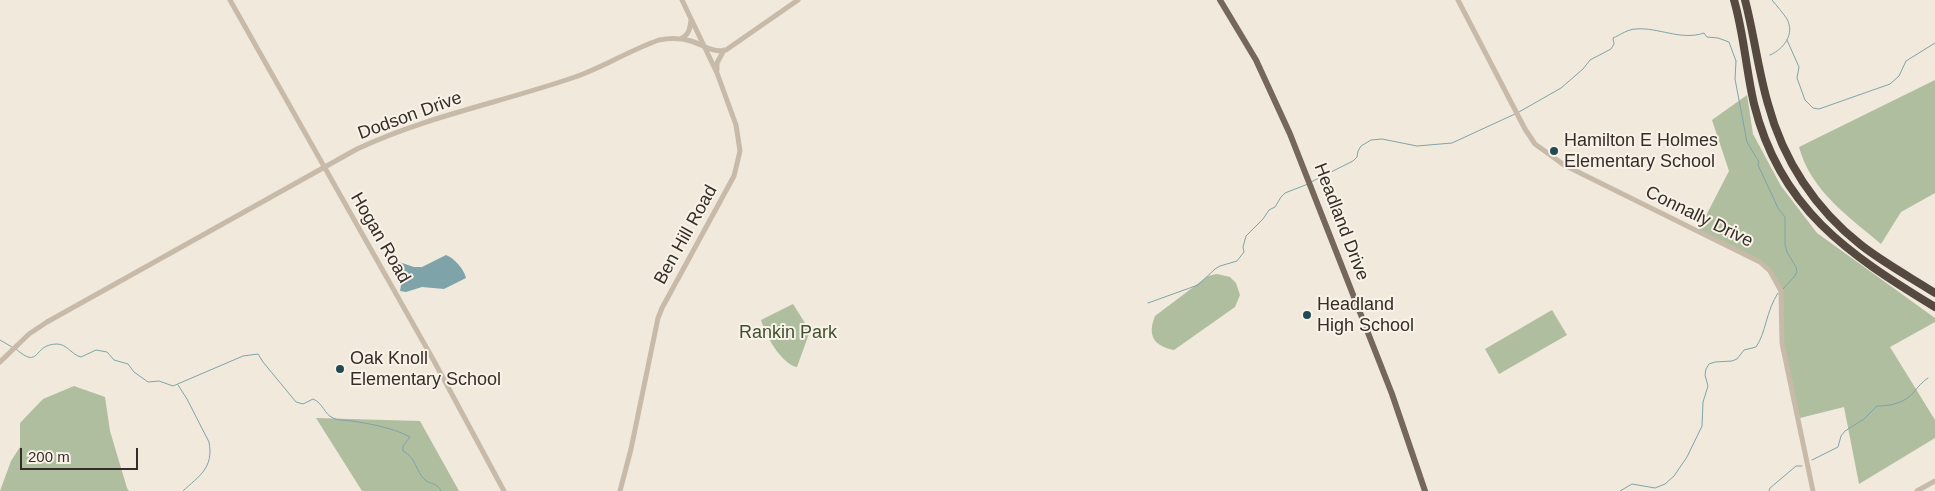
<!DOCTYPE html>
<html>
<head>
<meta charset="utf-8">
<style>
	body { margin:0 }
	#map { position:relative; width:1935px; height:491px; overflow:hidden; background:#f0e9dc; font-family:Arial,sans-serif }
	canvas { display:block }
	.scale { position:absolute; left:20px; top:448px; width:118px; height:22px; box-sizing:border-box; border:2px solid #352e28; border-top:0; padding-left:6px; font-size:15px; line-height:18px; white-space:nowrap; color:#352e28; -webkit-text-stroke:4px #f8f2e8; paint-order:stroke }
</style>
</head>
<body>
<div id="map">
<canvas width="1935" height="491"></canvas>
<div class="scale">200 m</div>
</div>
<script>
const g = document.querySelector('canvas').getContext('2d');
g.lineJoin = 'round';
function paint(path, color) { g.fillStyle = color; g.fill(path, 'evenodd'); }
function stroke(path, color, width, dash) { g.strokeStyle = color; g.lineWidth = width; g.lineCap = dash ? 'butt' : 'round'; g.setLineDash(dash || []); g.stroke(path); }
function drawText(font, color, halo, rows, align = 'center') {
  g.font = font + ' Arial,sans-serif'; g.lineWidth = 4; g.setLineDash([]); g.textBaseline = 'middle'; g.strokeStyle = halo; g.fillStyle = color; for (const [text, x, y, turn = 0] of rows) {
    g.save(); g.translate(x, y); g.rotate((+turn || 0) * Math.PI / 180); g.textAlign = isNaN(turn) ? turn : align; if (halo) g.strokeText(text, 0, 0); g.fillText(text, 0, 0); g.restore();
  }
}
paint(new Path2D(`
	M 1935,80 L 1935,193 L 1901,212 L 1881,244 C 1848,216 1811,191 1799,147 Z
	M 1747,95 L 1753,134 L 1781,186 L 1817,233 L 1935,318 L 1935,322 L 1890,347 L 1935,420 L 1935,438 L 1859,484 L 1844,407 L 1800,418 L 1784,351 L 1781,286 L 1766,265 L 1697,233 L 1729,171 L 1712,120 Z
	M 1217,274 L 1230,277 L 1236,283 L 1240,295 L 1235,307 L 1174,350 C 1154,346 1147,336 1155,316 L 1208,276 Z
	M 793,304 L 810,331 L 797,367 C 781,364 765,334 761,320 Z
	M 1552,310 L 1567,335 L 1499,374 L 1485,349 Z
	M 74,386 L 105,397 L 110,431 L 127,488 L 129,491 L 0,491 L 11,461 L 20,447 L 20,423 L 43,399 Z
	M 316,418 L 420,421 L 459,491 L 362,491 Z`), '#afbe9e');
paint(new Path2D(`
	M 446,255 C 454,258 464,269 466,278 L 444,289 L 422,287 L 406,292 L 400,291 L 401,285 L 396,267 L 399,262 L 414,267 L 422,267 Z`), '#7ea4aa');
stroke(new Path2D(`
	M 1787,40 L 1799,67 L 1797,78 L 1805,100 L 1813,108 L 1819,109 L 1890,84 L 1899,76 L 1906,61 L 1935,43
	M 1770,55 C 1784,49 1795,34 1787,19 C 1783,13 1777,6 1772,0
	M 1736,61 L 1735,79 L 1747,142 L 1759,162 L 1758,165 L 1778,208 L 1785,217 L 1785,244 L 1787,252 L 1796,267 L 1797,272 L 1794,277 L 1783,289
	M 1519,112 L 1561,88 L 1583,69 L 1590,60 L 1611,49 L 1614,44 L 1613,38 C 1620,35 1628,29 1636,29 C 1658,27 1681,41 1704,33 L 1707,37 L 1718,38 L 1729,42 L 1736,61
	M 1311,182 L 1353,161 L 1357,157 L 1358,151 L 1361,146 L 1371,140 L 1382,139 L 1417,146 L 1452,143 L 1515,114
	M 1148,303 L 1198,285 L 1215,269 L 1220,266 L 1237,261 L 1244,252 L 1243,247 L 1246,236 L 1263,219 L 1269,210 L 1275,207 L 1281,197 L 1285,193 L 1308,184
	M 0,340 L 12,347
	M 16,349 C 41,371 32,344 57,344 C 67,344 72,355 81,357 L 96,350 L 107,352 L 114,360 L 128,364 L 134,372 L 148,382 L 159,381 L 173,386 L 243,356 L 258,354 L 263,362 L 296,402 L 303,404 L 313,399 C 323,403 324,414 333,418 C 339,421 346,420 352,421 C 371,424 394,428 410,437 L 403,446 L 403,451 C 417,458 415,471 425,480 C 431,485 437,482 441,491
	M 178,385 L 187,399 L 209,442 C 214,468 199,476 183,491
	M 1812,460 L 1838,447 L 1841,436 L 1845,431 L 1864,419 L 1877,406 C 1890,406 1905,403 1914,392 C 1919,386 1921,383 1928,378
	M 1620,491 L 1632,484 L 1655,488 L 1665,484 L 1674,476 L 1687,457 L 1702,426 L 1703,402 L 1708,386 L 1705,375 L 1706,369 L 1709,364 L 1715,362 L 1732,361 L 1737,359 L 1744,350 L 1756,347 C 1766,333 1766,311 1778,293
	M 1769,491 L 1770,488 L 1796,466 L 1802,466`), '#7ea4aa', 1);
stroke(new Path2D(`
	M 230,0 L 434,361 L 504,491
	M 1458,0 L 1525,129 L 1535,144 L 1564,165 L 1760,262 L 1770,271 L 1781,291 L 1782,343 L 1813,491
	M 680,39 C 689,35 690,29 691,20
	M 717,70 L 717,63 L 724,50
	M 0,362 L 29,334 L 47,322 L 357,149 C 427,116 503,102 575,77 C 604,67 630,50 659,40 C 669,38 681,38 691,41 C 704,45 712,53 726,50 L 798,0
	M 620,491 L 631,449 L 658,318 L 662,308 L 734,176 L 740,151 L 736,125 L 717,73 L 682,0
	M 1917,491 L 1935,481`), '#c7baa9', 5);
stroke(new Path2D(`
	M 1220,0 L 1256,60 L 1290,134 L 1392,394 L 1425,491`), '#75675b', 6);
stroke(new Path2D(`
	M 1734,0 C 1744,34 1746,70 1754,104 C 1780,209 1848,254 1935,307
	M 1745,0 C 1754,34 1758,70 1768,104 C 1783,160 1815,209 1861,245 C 1884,263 1910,277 1935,293`), '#554940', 8);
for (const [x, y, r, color] of [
	[1554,151,5,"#224a53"],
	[1307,315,5,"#224a53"],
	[340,369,5,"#224a53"]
]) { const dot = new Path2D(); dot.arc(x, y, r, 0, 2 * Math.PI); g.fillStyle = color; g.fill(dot); stroke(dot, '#f8f2e8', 2); }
drawText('18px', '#352e28', '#f8f2e8', [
	["Dodson Drive",410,116,-20],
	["Connally Drive",1699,217,26],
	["Headland Drive",1341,222,69],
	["Ben Hill Road",686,235,-61],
	["Hogan Road",380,238,60]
]);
drawText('18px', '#352e28', '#f8f2e8', [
	["Hamilton E Holmes",1564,141],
	["Elementary School",1564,162],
	["Headland",1317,305],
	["High School",1317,326],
	["Oak Knoll",350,359],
	["Elementary School",350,380]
], 'left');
drawText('18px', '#41512e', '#f8f2e8', [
	["Rankin Park",788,333]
]);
</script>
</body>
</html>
